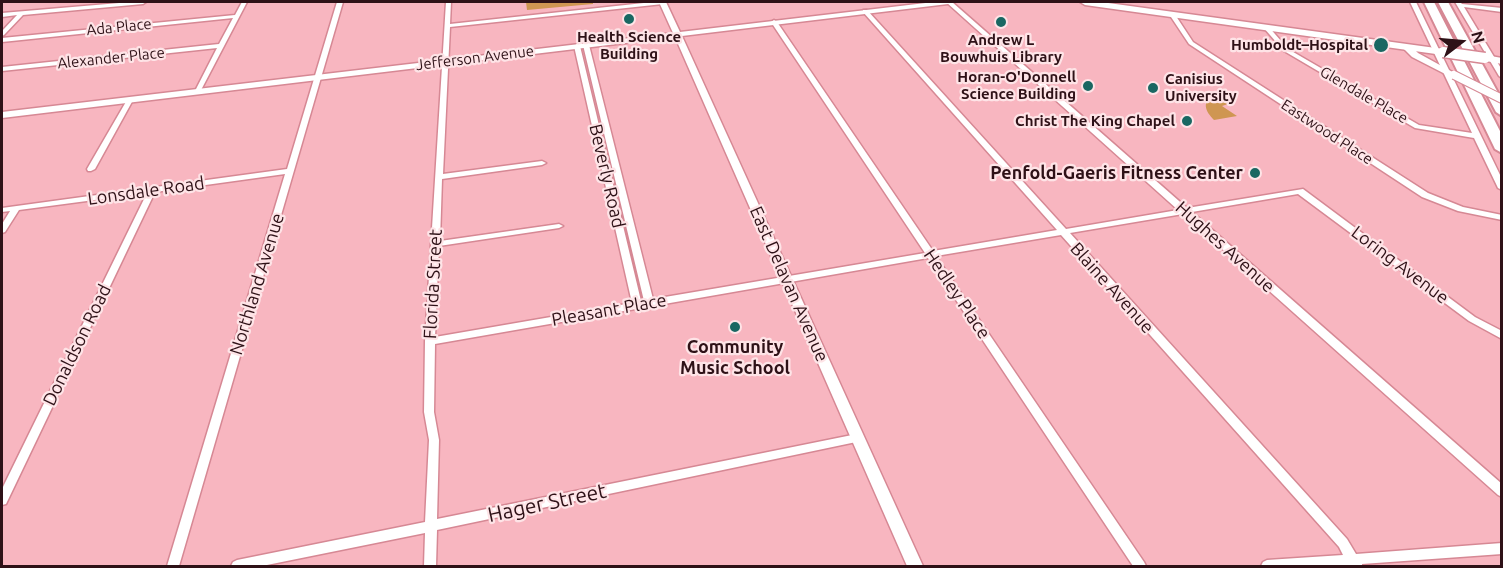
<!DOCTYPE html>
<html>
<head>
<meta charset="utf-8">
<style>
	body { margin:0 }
	#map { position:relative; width:1503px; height:568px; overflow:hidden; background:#f8b6c0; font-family:Ubuntu,sans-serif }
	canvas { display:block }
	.frame { position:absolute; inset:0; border:3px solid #2e1117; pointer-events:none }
	.north { position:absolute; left:1431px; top:12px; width:60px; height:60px; -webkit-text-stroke:4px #fee4e7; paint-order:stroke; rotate:74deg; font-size:16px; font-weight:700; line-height:24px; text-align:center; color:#2e1117 }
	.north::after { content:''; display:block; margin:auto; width:21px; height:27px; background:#2e1117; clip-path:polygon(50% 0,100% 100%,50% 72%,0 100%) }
</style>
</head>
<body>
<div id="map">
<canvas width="1503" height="568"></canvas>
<div class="frame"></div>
<div class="north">N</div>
</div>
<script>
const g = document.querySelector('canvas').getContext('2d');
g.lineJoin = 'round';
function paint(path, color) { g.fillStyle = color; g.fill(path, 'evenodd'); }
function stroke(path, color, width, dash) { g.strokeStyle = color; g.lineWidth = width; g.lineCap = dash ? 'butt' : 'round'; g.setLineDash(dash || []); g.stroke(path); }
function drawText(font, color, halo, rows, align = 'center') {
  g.font = font + ' Ubuntu,sans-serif'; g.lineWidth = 4.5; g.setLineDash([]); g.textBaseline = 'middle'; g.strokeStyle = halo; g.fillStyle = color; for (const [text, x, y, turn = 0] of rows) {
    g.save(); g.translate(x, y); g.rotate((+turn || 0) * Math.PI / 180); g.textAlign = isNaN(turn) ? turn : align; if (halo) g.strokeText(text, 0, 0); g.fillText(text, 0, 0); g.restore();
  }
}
paint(new Path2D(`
	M 526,2 L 593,2 L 593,4 L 527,10 Z
	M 1215,95 L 1228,104 L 1222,106 L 1237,116 L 1214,120 C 1205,111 1201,101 1215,95 Z`), '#cf9652');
const minor = new Path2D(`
	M 131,2 L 146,2 L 143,4 L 23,15 L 4,35 L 2,36 L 2,31 L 17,15 L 2,17 L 2,13 Z
	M 242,2 L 247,2 L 200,92 L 195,91 L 217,48 L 2,71 L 2,67 L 219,44 L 233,18 L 2,42 L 2,38 L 235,15 Z
	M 337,2 L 343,2 L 179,566 L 167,566 L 285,174 L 155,192 L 6,504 L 2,505 L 2,489 L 147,193 L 19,210 L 5,232 L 2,233 L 2,224 L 10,211 L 2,212 L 2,208 L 287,169 Z
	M 446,2 L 451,2 L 450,24 L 653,2 L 666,2 L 663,4 L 450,27 L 443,174 L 542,161 L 546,163 L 542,165 L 442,179 L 440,241 L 559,224 L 563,226 L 559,228 L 439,246 L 435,337 L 632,303 L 574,46 L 577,44 L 580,46 L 641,301 L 644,301 L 583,45 L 586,43 L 589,45 L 653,299 L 925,253 L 771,22 L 774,20 L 777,22 L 933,251 L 1057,230 L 863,12 L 863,10 L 867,10 L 1066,229 L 1178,210 L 946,2 L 952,2 L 1187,208 L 1303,189 L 1475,317 L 1502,331 L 1502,339 L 1469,321 L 1298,194 L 1192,212 L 1502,484 L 1502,497 L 1498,495 L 1183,214 L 1070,233 L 1347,539 L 1356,554 L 1502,543 L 1502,554 L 1362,564 L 1362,566 L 1261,566 L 1263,562 L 1267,560 L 1343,555 L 1339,547 L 1061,235 L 936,256 L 1144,562 L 1146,566 L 1133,566 L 928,258 L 435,344 L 434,412 L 439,440 L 437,519 L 857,434 L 861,435 L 862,438 L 861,441 L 437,530 L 436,566 L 424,566 L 425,533 L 262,566 L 231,566 L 233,562 L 237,560 L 425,522 L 429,440 L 424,412 L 425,341 Z
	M 1410,2 L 1416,2 L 1502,179 L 1502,190 L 1498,188 L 1474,138 L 1415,128 L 1284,51 L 1263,27 L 1268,26 L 1288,49 L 1419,125 L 1472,133 Z
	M 1455,2 L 1460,2 L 1462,4 L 1502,8 L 1502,12 L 1464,7 L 1502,70 L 1502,78 L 1499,76 Z
	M 1172,12 L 1174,13 L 1193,42 L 1428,193 L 1463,207 L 1502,215 L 1502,220 L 1458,211 L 1422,197 L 1189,44 L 1169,14 Z
	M 130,98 L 133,100 L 95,169 L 91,171 L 88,171 L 87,169 L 127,100 Z`);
const tertiary = new Path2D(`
	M 659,2 L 666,2 L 680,32 L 934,2 L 952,2 L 948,4 L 682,36 L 923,566 L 907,566 L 675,37 L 2,118 L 2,112 L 673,33 Z
	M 1404,45 L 1410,45 L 1418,53 L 1458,75 L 1451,77 L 1412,57 L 1404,49 Z`);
const primary = new Path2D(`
	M 1080,2 L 1101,2 L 1443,49 L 1448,52 L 1443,55 L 1085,5 Z
	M 1485,55 L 1502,58 L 1502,64 L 1481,60 L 1481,56 Z`);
const trunk = new Path2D(`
	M 1424,2 L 1434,2 L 1502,135 L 1502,153 L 1495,149 Z
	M 1438,2 L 1448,2 L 1502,100 L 1502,116 L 1496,112 Z`);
stroke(minor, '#d68894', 3);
stroke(tertiary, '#d68894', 3);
stroke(primary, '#d68894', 3);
stroke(trunk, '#d68894', 4);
paint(minor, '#fff');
paint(tertiary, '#fff');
paint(primary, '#fff');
paint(trunk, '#fff');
const tertiaryBridge = new Path2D(`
	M 1454,75 L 1502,99`);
const primaryBridge = new Path2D(`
	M 1443,52 L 1485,58`);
stroke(tertiaryBridge, '#d68894', 10, []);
stroke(primaryBridge, '#d68894', 13, []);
stroke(tertiaryBridge, '#fff', 8);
stroke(primaryBridge, '#fff', 10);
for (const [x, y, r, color] of [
	[629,19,6,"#1a6762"],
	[1001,22,6,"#1a6762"],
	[1381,45,8,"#1a6762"],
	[1088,86,6,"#1a6762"],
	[1153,88,6,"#1a6762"],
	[1187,121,6,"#1a6762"],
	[1255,173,6,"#1a6762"],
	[735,327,6,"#1a6762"]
]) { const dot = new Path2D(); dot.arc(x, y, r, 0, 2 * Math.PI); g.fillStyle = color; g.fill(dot); stroke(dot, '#fee4e7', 2); }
drawText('15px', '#2e1117', '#fee4e7', [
	["Ada Place",119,27,-6],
	["Alexander Place",111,58,-6],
	["Jefferson Avenue",475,58,-7],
	["Glendale Place",1364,95,30],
	["Eastwood Place",1327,132,33]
]);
drawText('bold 15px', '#2e1117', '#fee4e7', [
	["Health Science",629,37,"center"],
	["Building",629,54,"center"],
	["Andrew L",1001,40,"center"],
	["Bouwhuis Library",1001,57,"center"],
	["Humboldt–Hospital",1368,45],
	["Horan-O'Donnell",1076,77],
	["Science Building",1076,94],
	["Canisius",1165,79,"left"],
	["University",1165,96,"left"],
	["Christ The King Chapel",1175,121]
], 'right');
drawText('bold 18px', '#2e1117', '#fee4e7', [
	["Penfold-Gaeris Fitness Center",1243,173],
	["Community",735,347,"center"],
	["Music School",735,368,"center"]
], 'right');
drawText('18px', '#2e1117', '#fee4e7', [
	["Beverly Road",607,176,77],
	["Lonsdale Road",146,191,-8],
	["Hughes Avenue",1225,247,42],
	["Loring Avenue",1400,265,37],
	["Northland Avenue",257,284,-73],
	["Florida Street",433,284,-87],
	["East Delavan Avenue",789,284,66],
	["Blaine Avenue",1112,288,48],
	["Hedley Place",957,294,56],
	["Pleasant Place",609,310,-10],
	["Donaldson Road",77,345,-64]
]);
drawText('21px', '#2e1117', '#fee4e7', [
	["Hager Street",547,503,-12]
]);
</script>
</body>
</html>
